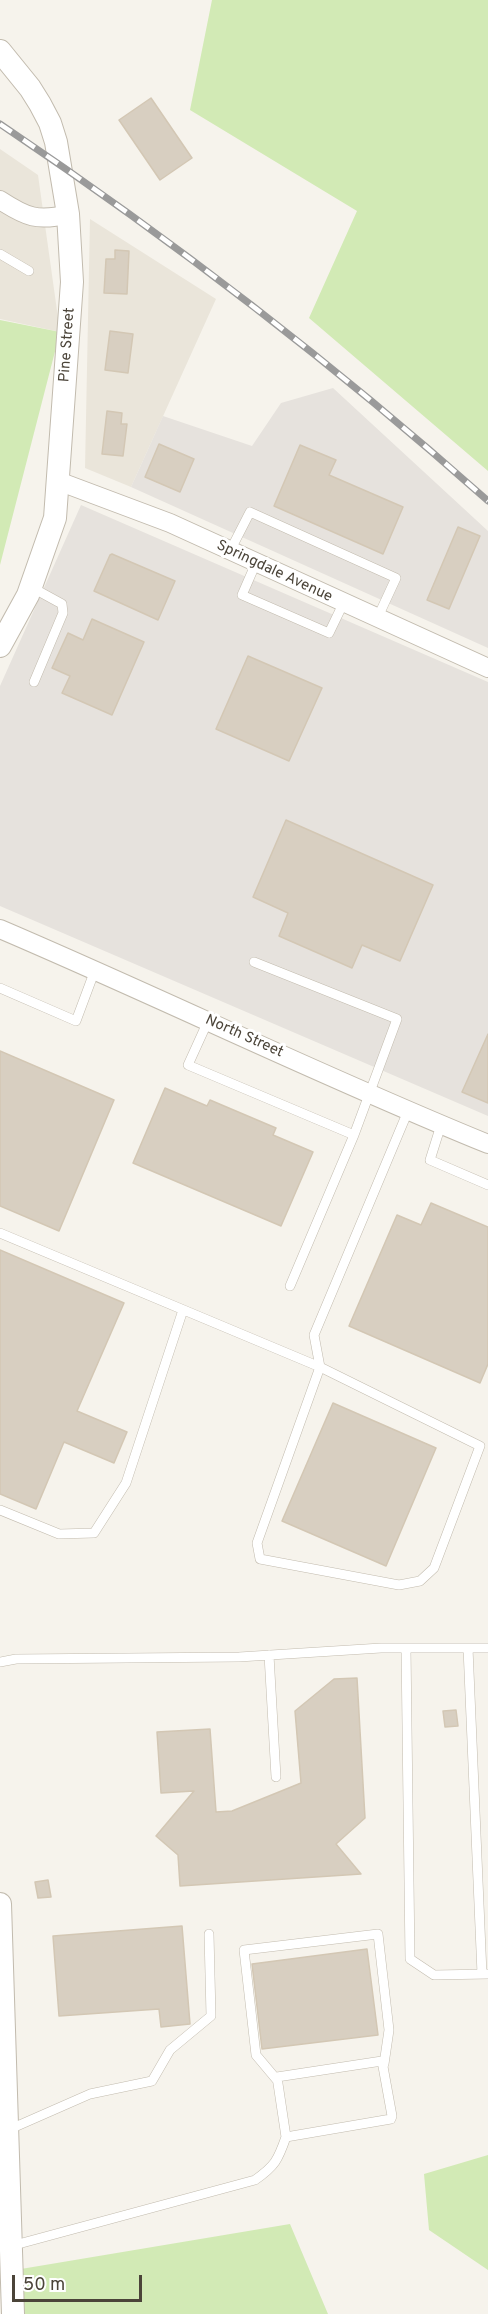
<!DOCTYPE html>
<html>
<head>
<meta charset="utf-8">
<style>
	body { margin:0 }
	#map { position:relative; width:488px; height:2314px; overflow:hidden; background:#f6f3ec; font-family:Overpass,sans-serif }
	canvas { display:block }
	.scale { position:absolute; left:12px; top:2275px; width:130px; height:27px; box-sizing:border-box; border:3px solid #4b4439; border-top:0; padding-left:8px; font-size:18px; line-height:21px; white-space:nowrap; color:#4b4439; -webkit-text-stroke:4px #fff; paint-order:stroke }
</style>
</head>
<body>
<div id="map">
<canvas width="488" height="2314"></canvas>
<div class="scale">50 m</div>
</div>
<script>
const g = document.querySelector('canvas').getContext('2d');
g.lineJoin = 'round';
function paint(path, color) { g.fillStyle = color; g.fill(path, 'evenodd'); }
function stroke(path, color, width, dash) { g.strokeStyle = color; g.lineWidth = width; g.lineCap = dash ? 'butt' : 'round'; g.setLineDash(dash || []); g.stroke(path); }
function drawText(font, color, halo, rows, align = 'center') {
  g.font = font + ' Overpass,sans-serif'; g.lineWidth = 6; g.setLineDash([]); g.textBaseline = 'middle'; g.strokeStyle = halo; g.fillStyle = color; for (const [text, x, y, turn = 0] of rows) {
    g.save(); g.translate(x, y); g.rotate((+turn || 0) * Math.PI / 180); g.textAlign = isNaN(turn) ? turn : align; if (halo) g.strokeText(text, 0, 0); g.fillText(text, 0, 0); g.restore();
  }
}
paint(new Path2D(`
	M 0,149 L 38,175 L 60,332 L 0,319 Z
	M 90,219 L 216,299 L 131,487 L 85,468 Z`), '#eae5da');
paint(new Path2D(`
	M 333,388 L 488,531 L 488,648 L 131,487 L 163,416 L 252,446 L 281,403 Z
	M 81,505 L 488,682 L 488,1116 L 0,906 L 0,686 Z`), '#e6e2dd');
paint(new Path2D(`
	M 212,0 L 488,0 L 488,471 L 309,318 L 357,211 L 190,110 Z
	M 0,320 L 60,332 L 0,565 Z
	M 488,2155 L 488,2270 L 429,2230 L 424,2174 Z
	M 290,2224 L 328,2314 L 10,2314 L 3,2272 Z`), '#d2eab5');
const building = new Path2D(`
	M 151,98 L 192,158 L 160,180 L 119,120 Z
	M 115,250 L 129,251 L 127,294 L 104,293 L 106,259 L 115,259 Z
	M 110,331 L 133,334 L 128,373 L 105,370 Z
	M 107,411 L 122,413 L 121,424 L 127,424 L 123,456 L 102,454 Z
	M 159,444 L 194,459 L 180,492 L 145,477 Z
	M 300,445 L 336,460 L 329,475 L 403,507 L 383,554 L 274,506 Z
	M 458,527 L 480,536 L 449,609 L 427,600 Z
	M 112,554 L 175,581 L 158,620 L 94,591 L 110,555 Z
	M 92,619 L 144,642 L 112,715 L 62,693 L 70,676 L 52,668 L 68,633 L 83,640 Z
	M 248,656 L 322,688 L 289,761 L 216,729 Z
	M 286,820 L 433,885 L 400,961 L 362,945 L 352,968 L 279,936 L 288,913 L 253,897 Z
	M 488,1034 L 488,1103 L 462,1092 Z
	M 0,1051 L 114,1100 L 59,1231 L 0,1206 Z
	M 165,1088 L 207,1106 L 210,1100 L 276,1128 L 273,1135 L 313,1152 L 281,1226 L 133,1163 Z
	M 431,1203 L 488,1227 L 488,1364 L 480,1383 L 349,1326 L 397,1215 L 421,1225 Z
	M 0,1250 L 124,1303 L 77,1411 L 127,1432 L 114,1463 L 64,1442 L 36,1509 L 0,1494 Z
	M 333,1403 L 436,1448 L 386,1566 L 282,1521 Z
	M 357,1678 L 365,1818 L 336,1844 L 361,1874 L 180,1886 L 178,1855 L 156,1836 L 194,1791 L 161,1793 L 157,1732 L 210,1729 L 216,1812 L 232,1811 L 301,1783 L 295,1711 L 334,1679 Z
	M 456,1710 L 458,1726 L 445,1727 L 443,1711 Z
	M 48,1880 L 51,1897 L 38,1898 L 35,1882 Z
	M 182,1926 L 190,2024 L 161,2027 L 159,2009 L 59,2016 L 53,1936 Z
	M 367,1949 L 378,2035 L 262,2049 L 252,1964 Z`);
paint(building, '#d8cfc1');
stroke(building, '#d3c7b4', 1.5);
const service = new Path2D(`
	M 0,254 L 29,271
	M 230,551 L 250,512 L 396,578 L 377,619
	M 256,563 L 242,595 L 329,633 L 343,604
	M 31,587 L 62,604 L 63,613 L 34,682
	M 0,988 L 76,1021 L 95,970
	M 208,1021 L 188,1065 L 354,1135 L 397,1019 L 254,962
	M 441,1125 L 430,1160 L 488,1185
	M 0,1233 L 320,1367 L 257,1543 L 260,1559 L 399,1585 L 420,1581 L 434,1568 L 480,1446 L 320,1367 L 314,1335 L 408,1111
	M 290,1286 L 354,1135
	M 0,1510 L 59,1534 L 94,1533 L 126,1483 L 183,1310
	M 406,1648 L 410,1959 L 434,1975 L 488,1974
	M 468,1648 L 482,1974
	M 269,1655 L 276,1777
	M 0,1662 L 16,1659 L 239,1657 L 381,1648 L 488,1648
	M 277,2080 L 256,2055 L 244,1950 L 378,1934 L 389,2030 L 384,2064
	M 8,2130 L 90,2094 L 152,2081 L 170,2050 L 211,2016 L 209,1934
	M 11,2246 L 255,2180 C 275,2166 278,2160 286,2137 L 391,2119 L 392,2116 L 382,2061 L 277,2077 L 286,2137`);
const minor = new Path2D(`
	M 0,200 C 26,217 38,222 68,214
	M 58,481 L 170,523 L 488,668
	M 0,929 C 164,999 323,1077 488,1144`);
const tertiary = new Path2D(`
	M 0,51 L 30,88 L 40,104 L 50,123 L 56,142 L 68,214 L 72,282 L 55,518 L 28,595 L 0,646
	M 0,1904 L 13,2314`);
stroke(service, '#c2bbae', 10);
stroke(minor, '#c2bbae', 20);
stroke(tertiary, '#c2bbae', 24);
stroke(service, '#fff', 9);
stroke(minor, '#fff', 18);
stroke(tertiary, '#fff', 22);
const rail = new Path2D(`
	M 0,124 C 171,239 334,364 488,501`);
stroke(rail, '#9a9a9a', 7);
stroke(rail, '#fff', 4.5, [14]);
drawText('15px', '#4b4439', '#fff', [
	["Pine Street",68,345,-86],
	["Springdale Avenue",274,572,25],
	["North Street",244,1037,24]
]);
</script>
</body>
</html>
